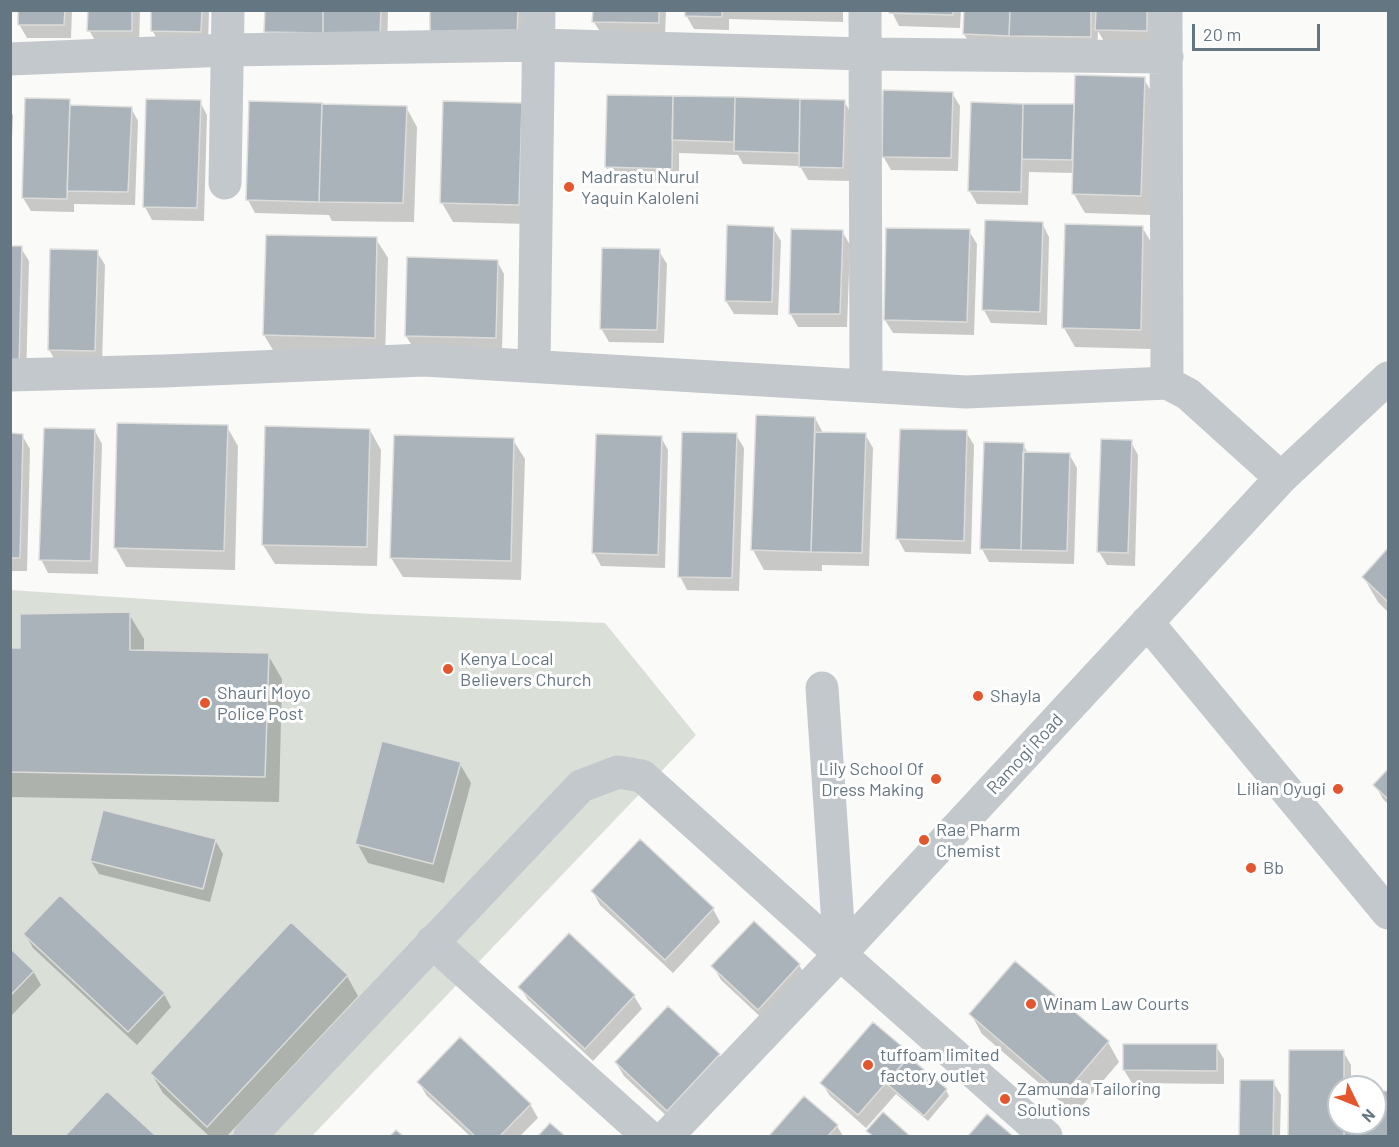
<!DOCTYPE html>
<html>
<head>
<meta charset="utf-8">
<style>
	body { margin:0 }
	#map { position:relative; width:1399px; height:1147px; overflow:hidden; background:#fafaf8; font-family:Barlow,sans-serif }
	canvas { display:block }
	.frame { position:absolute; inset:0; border:12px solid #657683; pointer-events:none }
	.north { position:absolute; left:1327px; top:1075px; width:60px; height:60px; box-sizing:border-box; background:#fff; border:2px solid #c1c8cd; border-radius:50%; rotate:133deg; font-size:16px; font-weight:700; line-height:24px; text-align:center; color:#657683 }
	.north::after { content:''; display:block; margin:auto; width:21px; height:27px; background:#e4572e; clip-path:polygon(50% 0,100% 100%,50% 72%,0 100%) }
	.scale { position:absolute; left:1192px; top:24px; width:128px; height:27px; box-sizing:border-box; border:3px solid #657683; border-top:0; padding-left:8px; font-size:18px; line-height:21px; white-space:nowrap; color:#657683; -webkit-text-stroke:4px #fff; paint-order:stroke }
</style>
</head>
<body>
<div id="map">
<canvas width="1399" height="1147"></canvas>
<div class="frame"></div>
<div class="north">N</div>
<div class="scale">20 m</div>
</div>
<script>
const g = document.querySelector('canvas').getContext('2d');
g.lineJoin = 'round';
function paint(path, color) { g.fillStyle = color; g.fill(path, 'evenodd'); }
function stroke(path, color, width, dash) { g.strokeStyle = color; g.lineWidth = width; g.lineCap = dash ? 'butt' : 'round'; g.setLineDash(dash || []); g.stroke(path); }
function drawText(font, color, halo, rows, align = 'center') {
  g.font = font + ' Barlow,sans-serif'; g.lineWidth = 6; g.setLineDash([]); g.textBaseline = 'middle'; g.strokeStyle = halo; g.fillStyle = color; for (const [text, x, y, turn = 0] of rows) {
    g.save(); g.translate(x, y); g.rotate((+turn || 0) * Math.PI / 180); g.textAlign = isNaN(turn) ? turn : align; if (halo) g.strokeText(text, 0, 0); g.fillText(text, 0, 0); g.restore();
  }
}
paint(new Path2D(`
	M 10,590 L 372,614 L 605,623 L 696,735 L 312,1136 L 11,1136 Z`), '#dadfd7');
paint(new Path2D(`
	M 20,10 L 72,10 L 71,38 L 27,38 L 19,24 Z
	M 89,10 L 140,10 L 139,44 L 97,44 L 89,30 Z
	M 153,10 L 209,10 L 208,45 L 160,44 L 152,30 Z
	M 266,10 L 388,10 L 387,48 L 273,45 L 266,32 Z
	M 432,10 L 525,10 L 524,48 Z
	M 594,10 L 666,10 L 665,36 L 602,35 L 594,22 Z
	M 686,10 L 843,10 L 843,22 L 729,19 L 729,30 L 694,29 L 686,15 Z
	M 891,10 L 961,10 L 960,28 L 899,26 Z
	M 965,10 L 1155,10 L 1154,44 L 1105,43 L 1098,31 L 1097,50 L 972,47 L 964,34 Z
	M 1144,79 L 1155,98 L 1151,215 L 1085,213 L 1074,194 L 1074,173 L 1029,172 L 1028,205 L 977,204 L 969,190 L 972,104 L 1073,106 L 1076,110 Z
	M 952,93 L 960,106 L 958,171 L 891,170 L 883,156 Z
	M 608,96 L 844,101 L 852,115 L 850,181 L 808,180 L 800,166 L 743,164 L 738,155 L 679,153 L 679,182 L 614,180 L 606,167 Z
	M 27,100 L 69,101 L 72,107 L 131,108 L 138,121 L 135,205 L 74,204 L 74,212 L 31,211 L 23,198 Z
	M 200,102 L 207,115 L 204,221 L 152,220 L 145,207 Z
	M 321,104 L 406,107 L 417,127 L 414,222 L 332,221 L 329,215 L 255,213 L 248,200 Z
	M 521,104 L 529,224 L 453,222 L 442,203 Z
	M 10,112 L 13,115 L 10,187 Z
	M 1042,223 L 1049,237 L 1047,325 L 991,323 L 984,310 Z
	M 1142,227 L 1154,247 L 1151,349 L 1075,347 L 1064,328 Z
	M 773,228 L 781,241 L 778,315 L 734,314 L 726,301 Z
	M 842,231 L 850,245 L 847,327 L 798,327 L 790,313 Z
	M 969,231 L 977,244 L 974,335 L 893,333 L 885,320 Z
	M 376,239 L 388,258 L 385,357 L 276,355 L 264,335 Z
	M 21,248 L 29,261 L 26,380 L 10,379 Z
	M 659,251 L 667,264 L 664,343 L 609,342 L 601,328 Z
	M 97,252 L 105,265 L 102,364 L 57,363 L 49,350 Z
	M 497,261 L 504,274 L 502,351 L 414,349 L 406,336 Z
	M 815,418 L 823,433 L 865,434 L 873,448 L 869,566 L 822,565 L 822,571 L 764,570 L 753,550 Z
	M 227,427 L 238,446 L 235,570 L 126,567 L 115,547 Z
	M 370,430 L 381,450 L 377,566 L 275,564 L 263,545 Z
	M 95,431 L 102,444 L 98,574 L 48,573 L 41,559 Z
	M 966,432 L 974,445 L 971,554 L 905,552 L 898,539 Z
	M 10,435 L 22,435 L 30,449 L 27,571 L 10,571 Z
	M 736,435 L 744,448 L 739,591 L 687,590 L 680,576 Z
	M 597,436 L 661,437 L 668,450 L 665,568 L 601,566 L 594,553 Z
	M 513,440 L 525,459 L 521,580 L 403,577 L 391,558 Z
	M 1131,442 L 1138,455 L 1135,566 L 1107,565 L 1099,552 Z
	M 1023,444 L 1028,454 L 1069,454 L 1077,468 L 1074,564 L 989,562 L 982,549 Z
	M 1388,550 L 1388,612 L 1378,602 L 1364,578 Z
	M 129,614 L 144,639 L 144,652 L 268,655 L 282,679 L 279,802 L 10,797 L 10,649 L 22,650 Z
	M 460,764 L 471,783 L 444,883 L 368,863 L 357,843 Z
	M 1388,771 L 1388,804 L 1383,799 L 1375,785 Z
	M 215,840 L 223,854 L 210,902 L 99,874 L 91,861 Z
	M 593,892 L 713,909 L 720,922 L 673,973 L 600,905 Z
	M 754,923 L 799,965 L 807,978 L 766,1022 L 721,980 L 713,966 Z
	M 291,924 L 347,976 L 358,996 L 227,1136 L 209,1136 L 163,1093 L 151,1073 Z
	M 25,934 L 164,994 L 171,1007 L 137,1045 L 33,948 Z
	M 10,950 L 33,971 L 41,985 L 10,1017 Z
	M 520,987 L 634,996 L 642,1009 L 593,1061 L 528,1000 Z
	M 668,1008 L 719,1055 L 727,1069 L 675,1124 L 624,1076 L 616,1063 Z
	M 971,1014 L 1108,1042 L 1119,1062 L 1075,1114 L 982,1034 Z
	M 874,1024 L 910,1055 L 915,1064 L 946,1090 L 949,1096 L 928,1121 L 896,1094 L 866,1128 L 830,1096 L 822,1083 Z
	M 1216,1046 L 1224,1059 L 1224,1084 L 1132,1083 L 1124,1070 Z
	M 1343,1051 L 1351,1065 L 1351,1087 L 1339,1087 L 1339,1123 L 1375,1123 L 1375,1092 L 1388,1092 L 1388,1136 L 1290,1136 L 1291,1052 Z
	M 1241,1081 L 1273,1082 L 1281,1095 L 1280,1136 L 1241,1136 Z
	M 419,1083 L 530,1104 L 538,1118 L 520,1136 L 470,1136 L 427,1096 Z
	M 107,1093 L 154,1136 L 67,1136 Z
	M 804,1098 L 837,1126 L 843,1136 L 771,1136 Z
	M 883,1115 L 908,1136 L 871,1136 L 868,1131 Z
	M 987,1116 L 1011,1136 L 970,1136 Z`), '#0003');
const building = new Path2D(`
	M 18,10 L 65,10 L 64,25 L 18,25 Z
	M 88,10 L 132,10 L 132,31 L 87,31 Z
	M 151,10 L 202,10 L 201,32 L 151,31 Z
	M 265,10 L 323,10 L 323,33 L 264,32 Z
	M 323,10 L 381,10 L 380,35 L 323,33 Z
	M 430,10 L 518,10 L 517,35 L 430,33 Z
	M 593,10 L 659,10 L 659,23 L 592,22 Z
	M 685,10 L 722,10 L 722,17 L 685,16 Z
	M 890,10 L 953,10 L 953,15 L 889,13 Z
	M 964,10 L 1010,10 L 1009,36 L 963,34 Z
	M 1010,10 L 1091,10 L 1091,37 L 1009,36 Z
	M 1096,10 L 1147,10 L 1147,31 L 1095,30 Z
	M 1075,75 L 1145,77 L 1141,196 L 1072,194 Z
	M 883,90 L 953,92 L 951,158 L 882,157 Z
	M 607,95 L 673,96 L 672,169 L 605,167 Z
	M 673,96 L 735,97 L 734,142 L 672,140 Z
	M 735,97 L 800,99 L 799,153 L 734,151 Z
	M 25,98 L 70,99 L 67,199 L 22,198 Z
	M 146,99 L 201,100 L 197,208 L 143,207 Z
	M 800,99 L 845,100 L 843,168 L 799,167 Z
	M 249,101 L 322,103 L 319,202 L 246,200 Z
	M 443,101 L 522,103 L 519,205 L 440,203 Z
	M 971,102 L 1023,104 L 1021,192 L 968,191 Z
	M 322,104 L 407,106 L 403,203 L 319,202 Z
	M 1023,104 L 1074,104 L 1072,160 L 1022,159 Z
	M 70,105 L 132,107 L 128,192 L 67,191 Z
	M 985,220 L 1043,222 L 1040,312 L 982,310 Z
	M 1065,224 L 1143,226 L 1141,330 L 1062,328 Z
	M 727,225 L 774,227 L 772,302 L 725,301 Z
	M 886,228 L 970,229 L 967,322 L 884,320 Z
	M 791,229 L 843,230 L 840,314 L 789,314 Z
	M 266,235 L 377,237 L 375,338 L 263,335 Z
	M 10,246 L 22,246 L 19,367 L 10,366 Z
	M 602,248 L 660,249 L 657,330 L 600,329 Z
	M 50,249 L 98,250 L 95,351 L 48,350 Z
	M 407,257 L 498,260 L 496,338 L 405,336 Z
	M 756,415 L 815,417 L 811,552 L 751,550 Z
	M 117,423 L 228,425 L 224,551 L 114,548 Z
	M 265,426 L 370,429 L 367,547 L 262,545 Z
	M 44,428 L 95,429 L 91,561 L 39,560 Z
	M 900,429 L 967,430 L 964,541 L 896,539 Z
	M 682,432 L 737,433 L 732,578 L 678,577 Z
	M 815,432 L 866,433 L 862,553 L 811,552 Z
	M 10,433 L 23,434 L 20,558 L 10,558 Z
	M 596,434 L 662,436 L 658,555 L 592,553 Z
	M 394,435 L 514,438 L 511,561 L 390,558 Z
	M 1101,439 L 1132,440 L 1128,553 L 1097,552 Z
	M 984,442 L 1024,443 L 1021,550 L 980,549 Z
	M 1023,452 L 1070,453 L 1067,551 L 1021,550 Z
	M 1388,548 L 1388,602 L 1362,577 Z
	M 130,612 L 130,650 L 269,653 L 265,777 L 10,772 L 10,648 L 20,648 L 20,614 Z
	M 382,741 L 461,762 L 433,864 L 355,844 Z
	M 1388,769 L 1388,799 L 1373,785 Z
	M 103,810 L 216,839 L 203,889 L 90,861 Z
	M 640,839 L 714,908 L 665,960 L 591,891 Z
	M 60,895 L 165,993 L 128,1032 L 23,934 Z
	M 754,921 L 800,964 L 758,1010 L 711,966 Z
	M 291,922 L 348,975 L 207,1127 L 150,1073 Z
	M 569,933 L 635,995 L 585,1049 L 518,987 Z
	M 10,948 L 34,971 L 10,996 Z
	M 1015,961 L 1109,1041 L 1063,1095 L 969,1014 Z
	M 668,1006 L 720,1054 L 667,1111 L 615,1062 Z
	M 873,1022 L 911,1054 L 858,1115 L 820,1083 Z
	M 460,1037 L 531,1104 L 500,1136 L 475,1136 L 417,1082 Z
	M 1123,1044 L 1217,1044 L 1217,1071 L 1123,1070 Z
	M 1289,1050 L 1344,1050 L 1344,1087 L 1339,1087 L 1339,1123 L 1344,1123 L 1344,1136 L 1288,1136 Z
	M 909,1057 L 947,1089 L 924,1116 L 886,1083 Z
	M 1240,1080 L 1274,1080 L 1273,1136 L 1239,1136 Z
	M 107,1091 L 156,1136 L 65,1136 Z
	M 1375,1091 L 1388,1091 L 1388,1136 L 1344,1136 L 1344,1123 L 1375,1123 Z
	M 804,1096 L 838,1125 L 828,1136 L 769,1136 Z
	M 883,1112 L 910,1136 L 873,1136 L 866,1131 Z
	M 987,1114 L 1013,1136 L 968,1136 Z
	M 550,1123 L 565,1136 L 538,1136 Z
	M 396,1130 L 403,1136 L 390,1136 Z`);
paint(building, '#aab3b9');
stroke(building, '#dcdcda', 1.5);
stroke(new Path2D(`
	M 865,10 L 866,386
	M 1166,10 L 1167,383
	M 10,59 L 227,50 L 539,45 L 865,54 L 1167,57
	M 225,183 L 228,10
	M 534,366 L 539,10
	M 10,375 L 164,371 L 424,360 L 966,392 L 1167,383 L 1188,394 L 1281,478
	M 1147,622 L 1388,913
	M 822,688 L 840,954 L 1046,1136
	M 432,942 L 648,1136
	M 250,1136 L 581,786 L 618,772 L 642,776 L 840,954
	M 667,1136 L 840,954 L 1281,478 L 1388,378`), '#c3c8cc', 33);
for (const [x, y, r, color] of [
	[569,187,6,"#e4572e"],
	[448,669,6,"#e4572e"],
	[978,696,6,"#e4572e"],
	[205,703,6,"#e4572e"],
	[936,779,6,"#e4572e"],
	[1338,789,6,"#e4572e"],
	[924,840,6,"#e4572e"],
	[1251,868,6,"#e4572e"],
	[1031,1004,6,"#e4572e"],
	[868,1065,6,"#e4572e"],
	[1005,1099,6,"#e4572e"]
]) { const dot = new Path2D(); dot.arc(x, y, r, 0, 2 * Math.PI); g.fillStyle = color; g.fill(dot); stroke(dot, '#fff', 2); }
drawText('18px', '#657683', '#fff', [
	["Madrastu Nurul",581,177],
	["Yaquin Kaloleni",581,198],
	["Kenya Local",460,659],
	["Believers Church",460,680],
	["Shauri Moyo",217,693],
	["Police Post",217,714],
	["Shayla",990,696],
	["Lily School Of",924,769,"right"],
	["Dress Making",924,790,"right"],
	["Lilian Oyugi",1326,789,"right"],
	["Rae Pharm",936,830],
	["Chemist",936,851],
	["Bb",1263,868],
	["Winam Law Courts",1043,1004],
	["tuffoam limited",880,1055],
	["factory outlet",880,1076],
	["Zamunda Tailoring",1017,1089],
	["Solutions",1017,1110]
], 'left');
drawText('18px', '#657683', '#fff', [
	["Ramogi Road",1025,754,-47]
]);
</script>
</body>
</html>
